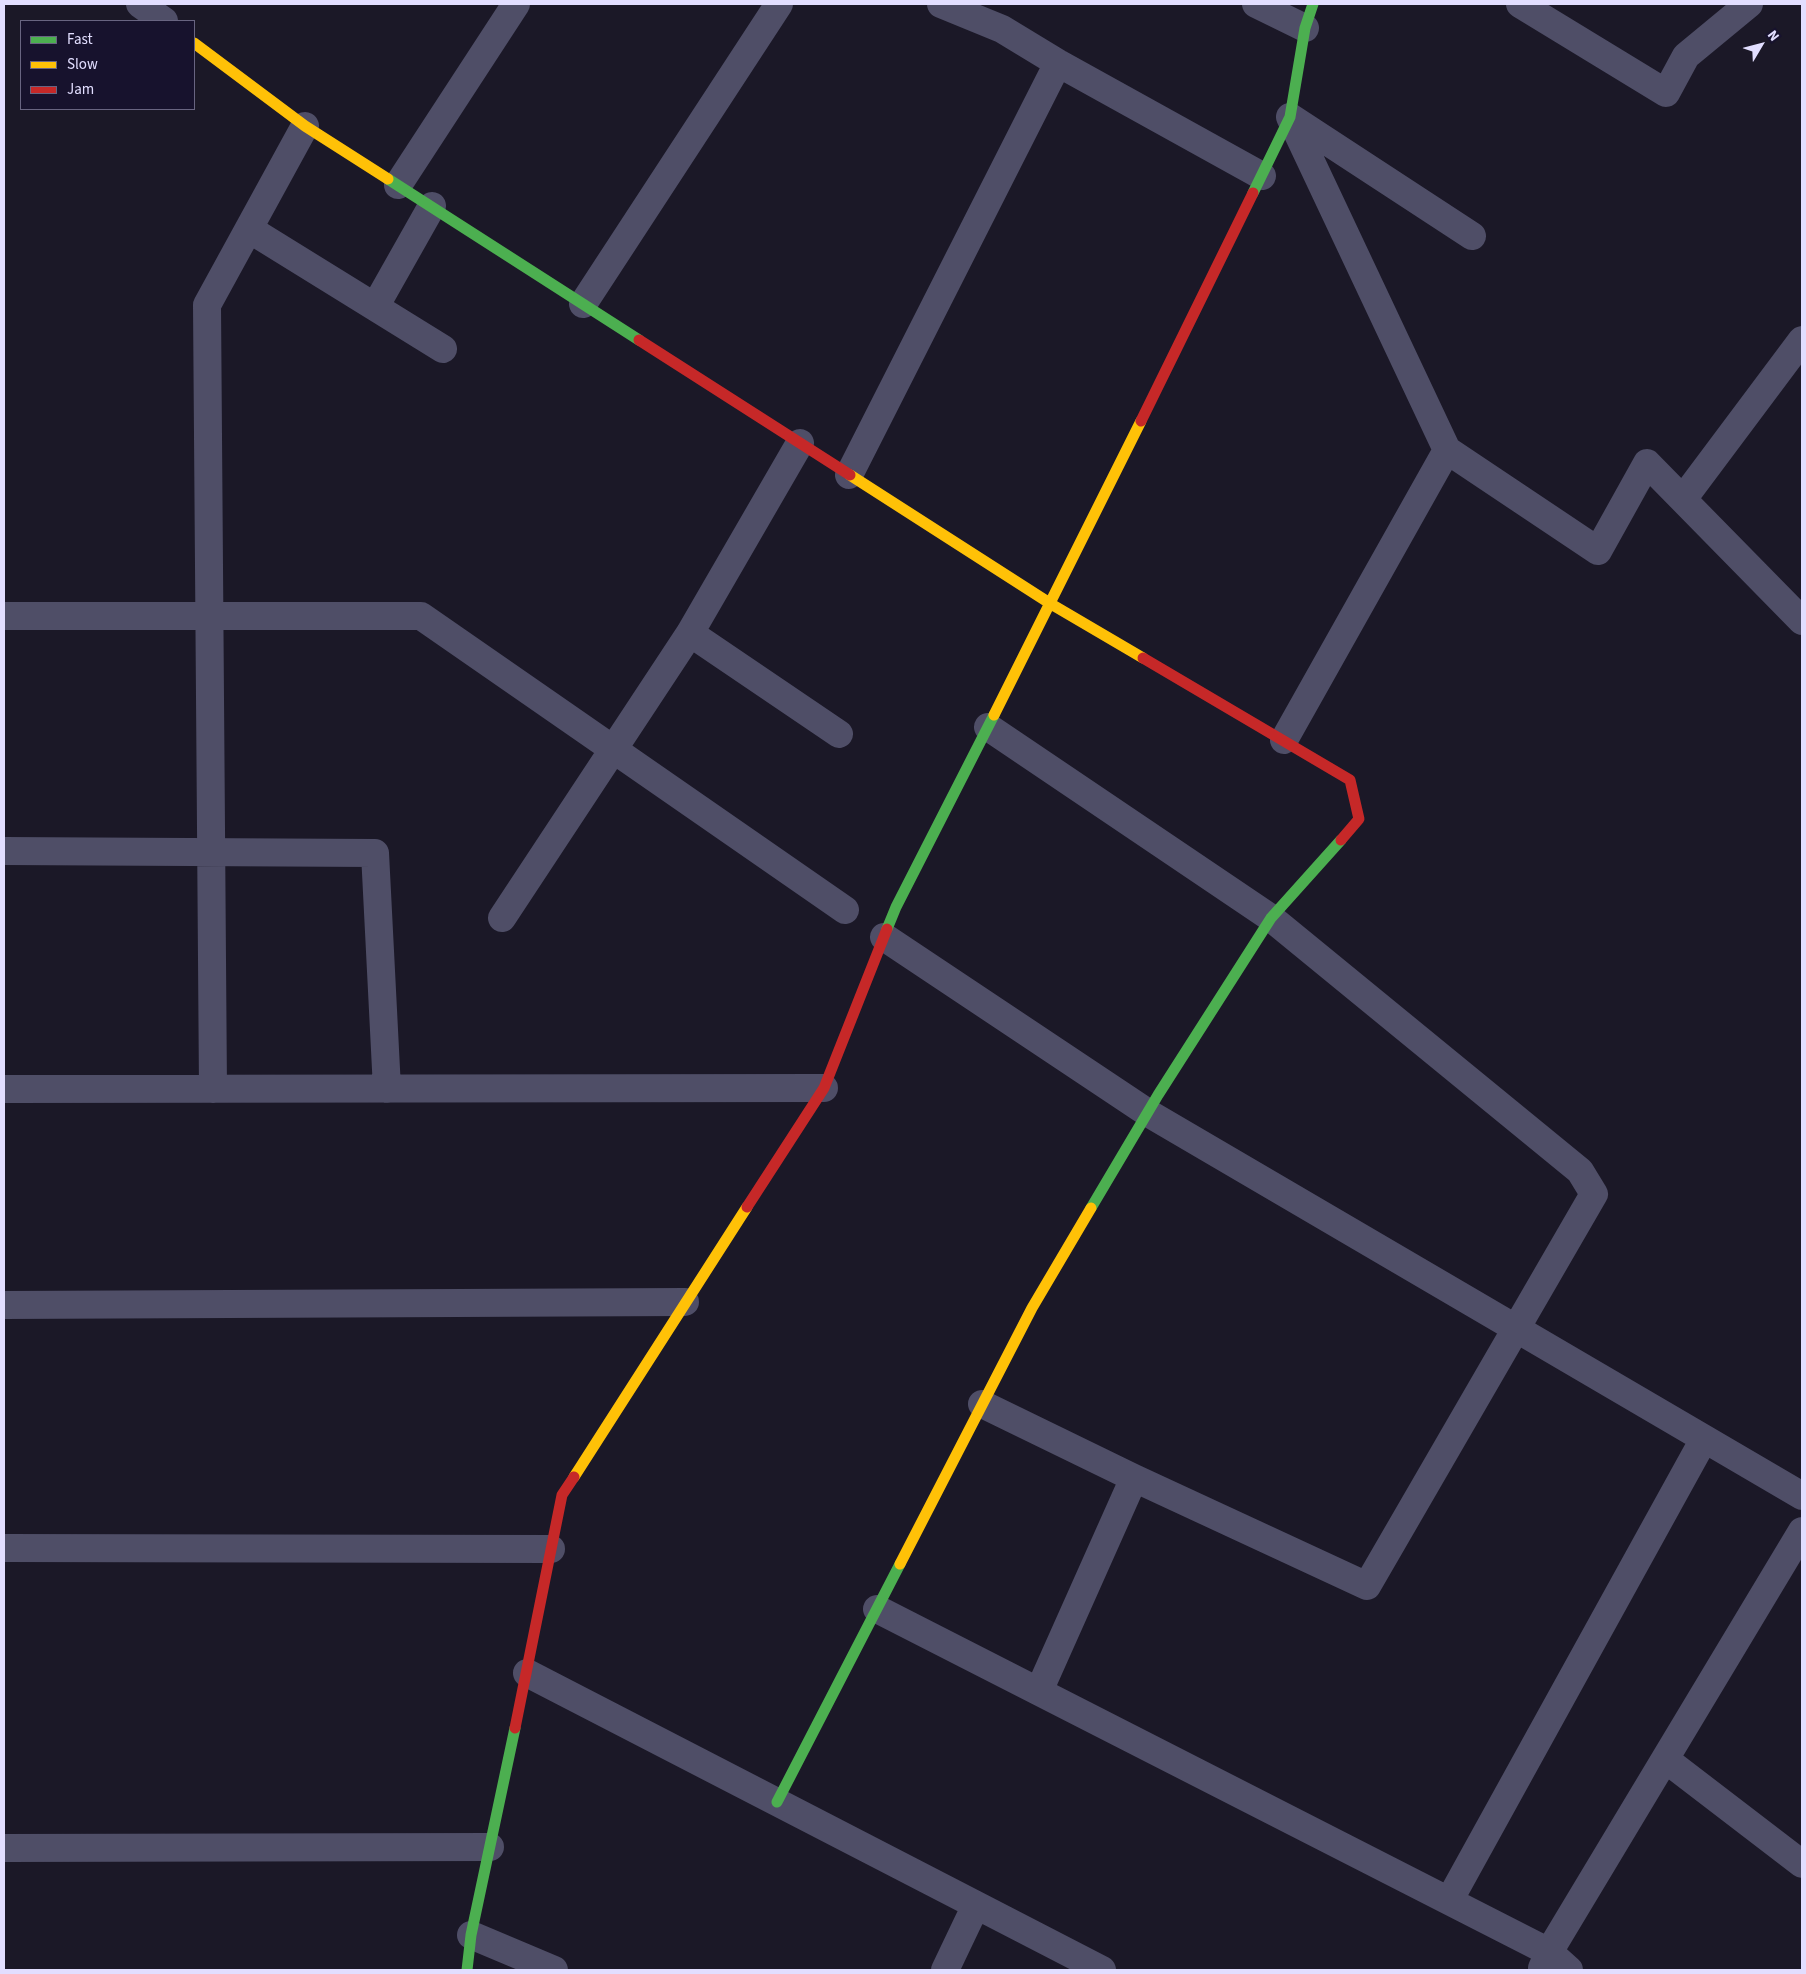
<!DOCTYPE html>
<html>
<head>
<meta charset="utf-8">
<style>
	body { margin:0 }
	#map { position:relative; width:1806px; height:1974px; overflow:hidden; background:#1b1827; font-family:"Source Sans 3",sans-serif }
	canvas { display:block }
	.frame { position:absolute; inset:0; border:5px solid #e2deff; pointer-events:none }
	.legend { position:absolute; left:20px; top:20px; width:175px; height:90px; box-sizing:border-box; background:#17122d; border:1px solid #686481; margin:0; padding:6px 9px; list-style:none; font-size:15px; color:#e2deff }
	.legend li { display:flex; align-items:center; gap:10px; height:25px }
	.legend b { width:25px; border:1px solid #686481 }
	.north { position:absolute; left:1736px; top:20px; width:50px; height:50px; -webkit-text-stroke:4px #17122d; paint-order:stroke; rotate:53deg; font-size:14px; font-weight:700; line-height:20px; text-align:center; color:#e2deff }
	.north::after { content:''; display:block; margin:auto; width:18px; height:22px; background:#e2deff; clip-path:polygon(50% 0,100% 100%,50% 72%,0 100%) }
</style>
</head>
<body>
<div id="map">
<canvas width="1806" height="1974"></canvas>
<div class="frame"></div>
<ul class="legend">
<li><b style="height:6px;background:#4caf50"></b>Fast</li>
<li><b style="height:6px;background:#ffc107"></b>Slow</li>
<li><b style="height:6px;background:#c62828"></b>Jam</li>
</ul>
<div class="north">N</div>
</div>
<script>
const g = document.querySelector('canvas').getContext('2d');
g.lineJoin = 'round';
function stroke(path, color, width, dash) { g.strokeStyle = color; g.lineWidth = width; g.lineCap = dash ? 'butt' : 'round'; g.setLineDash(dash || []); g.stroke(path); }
stroke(new Path2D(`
	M 140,4 L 164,21
	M 941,4 L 1002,29 L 1058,63 L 1262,176
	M 1256,4 L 1305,28
	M 1520,4 L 1666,93 L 1686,56 L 1749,4
	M 1290,117 L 1472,236
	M 398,185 L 516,4
	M 249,229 L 443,349
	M 583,304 L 779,4
	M 375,307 L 432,206
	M 1447,450 L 1598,551 L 1647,463 L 1802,621
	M 849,475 L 1058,63
	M 1683,499 L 1802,340
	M 4,616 L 421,616 L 845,910
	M 690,633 L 839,734
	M 1284,740 L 1447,450 L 1290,117
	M 4,851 L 375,853 L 387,1089
	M 502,918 L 690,633 L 800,443
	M 884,937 L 1148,1113 L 1802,1496
	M 4,1089 L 824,1088
	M 213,1089 L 207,305 L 305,126
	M 4,1305 L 685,1302
	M 982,1404 L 1134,1478 L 1367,1586 L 1594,1194 L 1580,1171 L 1271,918 L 988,727
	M 4,1548 L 551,1549
	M 877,1609 L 1549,1952 L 1569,1970
	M 527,1673 L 1102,1970
	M 1039,1691 L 1134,1478
	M 1665,1759 L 1802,1864
	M 4,1848 L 490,1847
	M 1449,1901 L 1704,1439
	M 471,1935 L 554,1970
	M 1542,1968 L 1549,1952 L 1802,1531
	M 945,1970 L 976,1905`), '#4f4e67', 28);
stroke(new Path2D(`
	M 388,179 L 639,340
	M 1253,193 L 1290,117 L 1305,28 L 1313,4
	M 887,929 L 896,907 L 994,715
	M 1091,1208 L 1158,1095 L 1271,918 L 1341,840
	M 777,1802 L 900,1564
	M 467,1970 L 471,1935 L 515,1728`), '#4caf50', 11);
stroke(new Path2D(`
	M 194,43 L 305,126 L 388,179
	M 850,475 L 1051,604 L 1143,658
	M 994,715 L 1141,421
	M 574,1477 L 747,1207
	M 900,1564 L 1032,1308 L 1091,1208`), '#ffc107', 11);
stroke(new Path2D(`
	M 639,340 L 850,475
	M 1141,421 L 1253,193
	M 1143,658 L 1350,780 L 1359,819 L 1341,840
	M 747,1207 L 824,1088 L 887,929
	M 515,1728 L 562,1495 L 574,1477`), '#c62828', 11);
</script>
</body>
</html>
